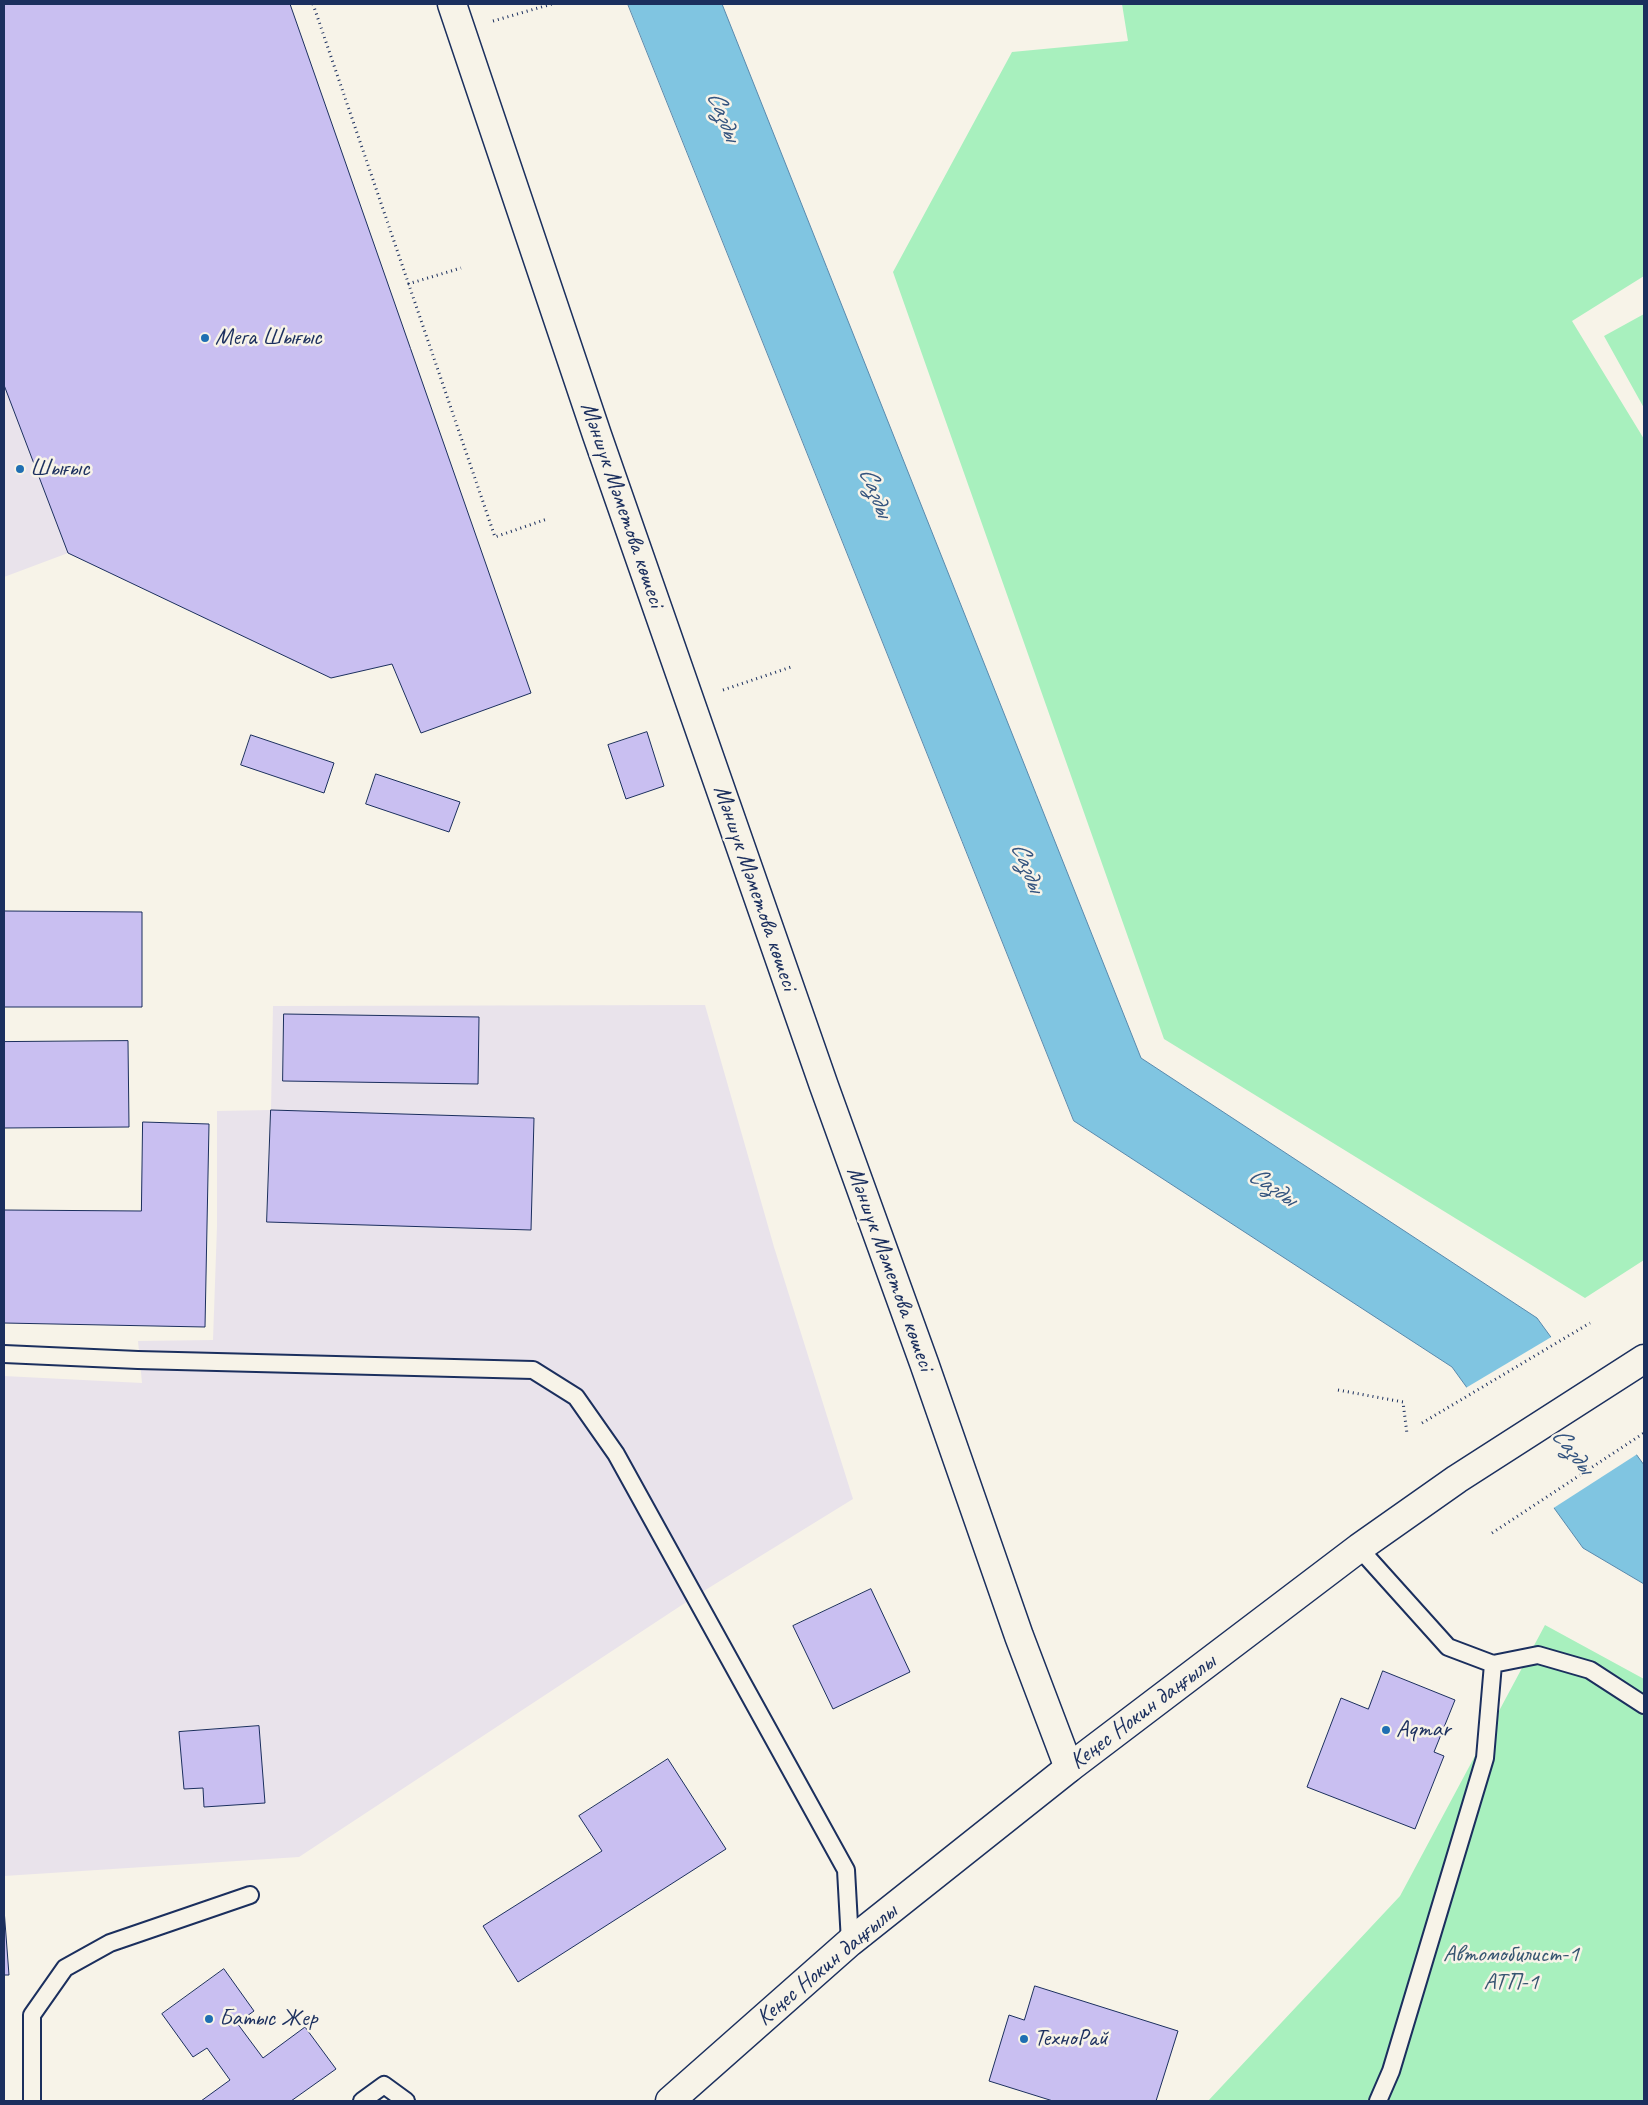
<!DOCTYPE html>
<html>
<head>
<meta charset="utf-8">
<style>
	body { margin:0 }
	#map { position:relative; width:1648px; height:2105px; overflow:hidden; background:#f7f3e8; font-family:Caveat,sans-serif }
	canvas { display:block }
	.frame { position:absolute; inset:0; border:5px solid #1b2f5e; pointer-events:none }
</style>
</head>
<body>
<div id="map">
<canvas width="1648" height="2105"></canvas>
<div class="frame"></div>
</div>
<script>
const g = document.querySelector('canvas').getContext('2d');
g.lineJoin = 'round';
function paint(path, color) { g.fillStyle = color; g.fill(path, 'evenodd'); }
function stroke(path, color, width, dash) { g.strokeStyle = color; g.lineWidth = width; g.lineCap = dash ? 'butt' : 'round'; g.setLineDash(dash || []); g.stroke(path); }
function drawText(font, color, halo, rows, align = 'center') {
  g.font = font + ' Caveat,sans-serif'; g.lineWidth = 5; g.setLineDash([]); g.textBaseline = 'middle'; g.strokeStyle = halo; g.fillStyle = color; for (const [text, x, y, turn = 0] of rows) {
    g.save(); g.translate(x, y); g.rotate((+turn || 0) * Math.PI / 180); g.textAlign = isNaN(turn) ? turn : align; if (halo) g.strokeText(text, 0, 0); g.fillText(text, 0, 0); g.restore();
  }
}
paint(new Path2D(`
	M 4,385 L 68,553 L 4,577 Z
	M 705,1005 L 774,1247 L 853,1499 L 694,1597 L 299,1857 L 4,1876 L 4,1376 L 142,1383 L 138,1341 L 213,1340 L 217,1226 L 217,1111 L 271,1110 L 273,1006 Z`), '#e9e3eb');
paint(new Path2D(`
	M 1122,4 L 1644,4 L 1644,276 L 1572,321 L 1644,439 L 1644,1260 L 1585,1298 L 1164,1039 L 893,272 L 1012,52 L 1128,41 Z
	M 1644,314 L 1644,408 L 1604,336 Z
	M 1545,1625 L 1644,1679 L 1644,2101 L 1208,2101 L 1400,1896 Z`), '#a8f0be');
const water = new Path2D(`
	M 628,4 L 722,4 L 1141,1058 L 1537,1318 L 1644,1465 L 1644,1584 L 1583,1548 L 1452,1367 L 1074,1121 Z`);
paint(water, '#80c5e1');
stroke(water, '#5889ad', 1);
paint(new Path2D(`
	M 1553,1336 L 1639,1453 L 1552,1509 L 1464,1389 Z`), '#f7f3e8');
const building = new Path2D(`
	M 4,4 L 290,4 L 531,693 L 421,733 L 392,664 L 331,678 L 68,553 L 4,385 Z
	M 647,732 L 664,786 L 626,799 L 608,745 Z
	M 251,735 L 334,763 L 324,793 L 241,765 Z
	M 376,774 L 460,802 L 449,832 L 366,804 Z
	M 4,911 L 142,912 L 142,1007 L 4,1007 Z
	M 284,1014 L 479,1017 L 478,1084 L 283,1081 Z
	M 128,1041 L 129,1127 L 4,1128 L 4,1042 Z
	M 271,1110 L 534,1118 L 531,1230 L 267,1222 Z
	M 143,1122 L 209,1124 L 205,1327 L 4,1323 L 4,1210 L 141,1211 Z
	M 871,1589 L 910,1672 L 833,1709 L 793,1626 Z
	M 1383,1671 L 1455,1700 L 1434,1752 L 1444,1756 L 1415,1829 L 1307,1787 L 1341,1698 L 1368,1709 Z
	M 259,1726 L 265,1803 L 204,1807 L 203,1788 L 184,1789 L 179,1732 Z
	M 668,1759 L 726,1849 L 518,1982 L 483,1926 L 602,1851 L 579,1816 Z
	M 4,1909 L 9,1975 L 4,1975 Z
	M 224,1969 L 254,2011 L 237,2023 L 263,2058 L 305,2027 L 336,2069 L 291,2101 L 201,2101 L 230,2080 L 207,2048 L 193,2057 L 162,2014 Z
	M 1035,1986 L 1178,2031 L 1156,2101 L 1053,2101 L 989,2081 L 1009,2015 L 1024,2020 Z`);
paint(building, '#c9bff1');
stroke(building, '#1b2f5e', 1);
const service = new Path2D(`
	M 4,1354 L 138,1360 L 533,1370 L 576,1397 L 616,1454 L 846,1870 L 850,1942
	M 1359,1548 L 1448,1647 L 1493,1664 L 1538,1655 L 1590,1670 L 1644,1705
	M 32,2101 L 32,2015 L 65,1968 L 110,1943 L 250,1895
	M 362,2101 L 384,2085 L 406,2101
	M 1378,2101 L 1391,2071 L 1485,1758 L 1493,1664`);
const secondary = new Path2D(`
	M 452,4 L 597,435 L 824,1086 L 924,1363 L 1019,1636 L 1069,1768`);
const trunk = new Path2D(`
	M 670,2101 L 850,1942 L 1069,1768 L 1359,1548 L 1457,1479 L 1644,1359`);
stroke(service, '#1b2f5e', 20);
stroke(secondary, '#1b2f5e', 31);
stroke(trunk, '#1b2f5e', 31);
stroke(new Path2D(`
	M 313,4 L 495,537 L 547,519
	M 493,21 L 552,4
	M 408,284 L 461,268
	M 723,690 L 794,666
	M 1338,1390 L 1403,1402 L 1407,1434
	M 1422,1423 L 1590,1323
	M 1492,1533 L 1644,1433`), '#1b2f5e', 3, [1, 4]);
stroke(service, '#f7f3e8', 16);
stroke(secondary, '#f7f3e8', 28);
stroke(trunk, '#f7f3e8', 28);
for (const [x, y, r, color] of [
	[205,338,5,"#1f6fb2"],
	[20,469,5,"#1f6fb2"],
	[1386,1730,5,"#1f6fb2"],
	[209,2019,5,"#1f6fb2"],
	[1024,2039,5,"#1f6fb2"]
]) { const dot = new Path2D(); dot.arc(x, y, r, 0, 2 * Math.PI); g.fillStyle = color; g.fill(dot); stroke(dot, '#f7f3e8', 2); }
drawText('24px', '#1b2f5e', '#f7f3e8', [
	["Мега Шығыс",215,338],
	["Шығыс",30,469],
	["Aqmar",1396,1730],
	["Батыс Жер",219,2019],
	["ТехноРай",1034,2039]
], 'left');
drawText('24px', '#1b2f5e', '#f7f3e8', [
	["Мәншүк Мәметова көшесі",622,505,71],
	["Мәншүк Мәметова көшесі",755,888,71],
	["Мәншүк Мәметова көшесі",890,1269,70],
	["Кеңес Нокин даңғылы",1143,1712,-37],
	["Кеңес Нокин даңғылы",827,1965,-40]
]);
drawText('24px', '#375671', '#f7f3e8', [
	["Автомобилист-1",1511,1955],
	["АТП-1",1511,1983]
]);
drawText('italic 25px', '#34547f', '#f7f3e8', [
	["Сазды",723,116,68],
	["Сазды",875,492,68],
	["Сазды",1027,867,68],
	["Сазды",1272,1187,34],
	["Сазды",1572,1451,52]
]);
</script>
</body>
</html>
